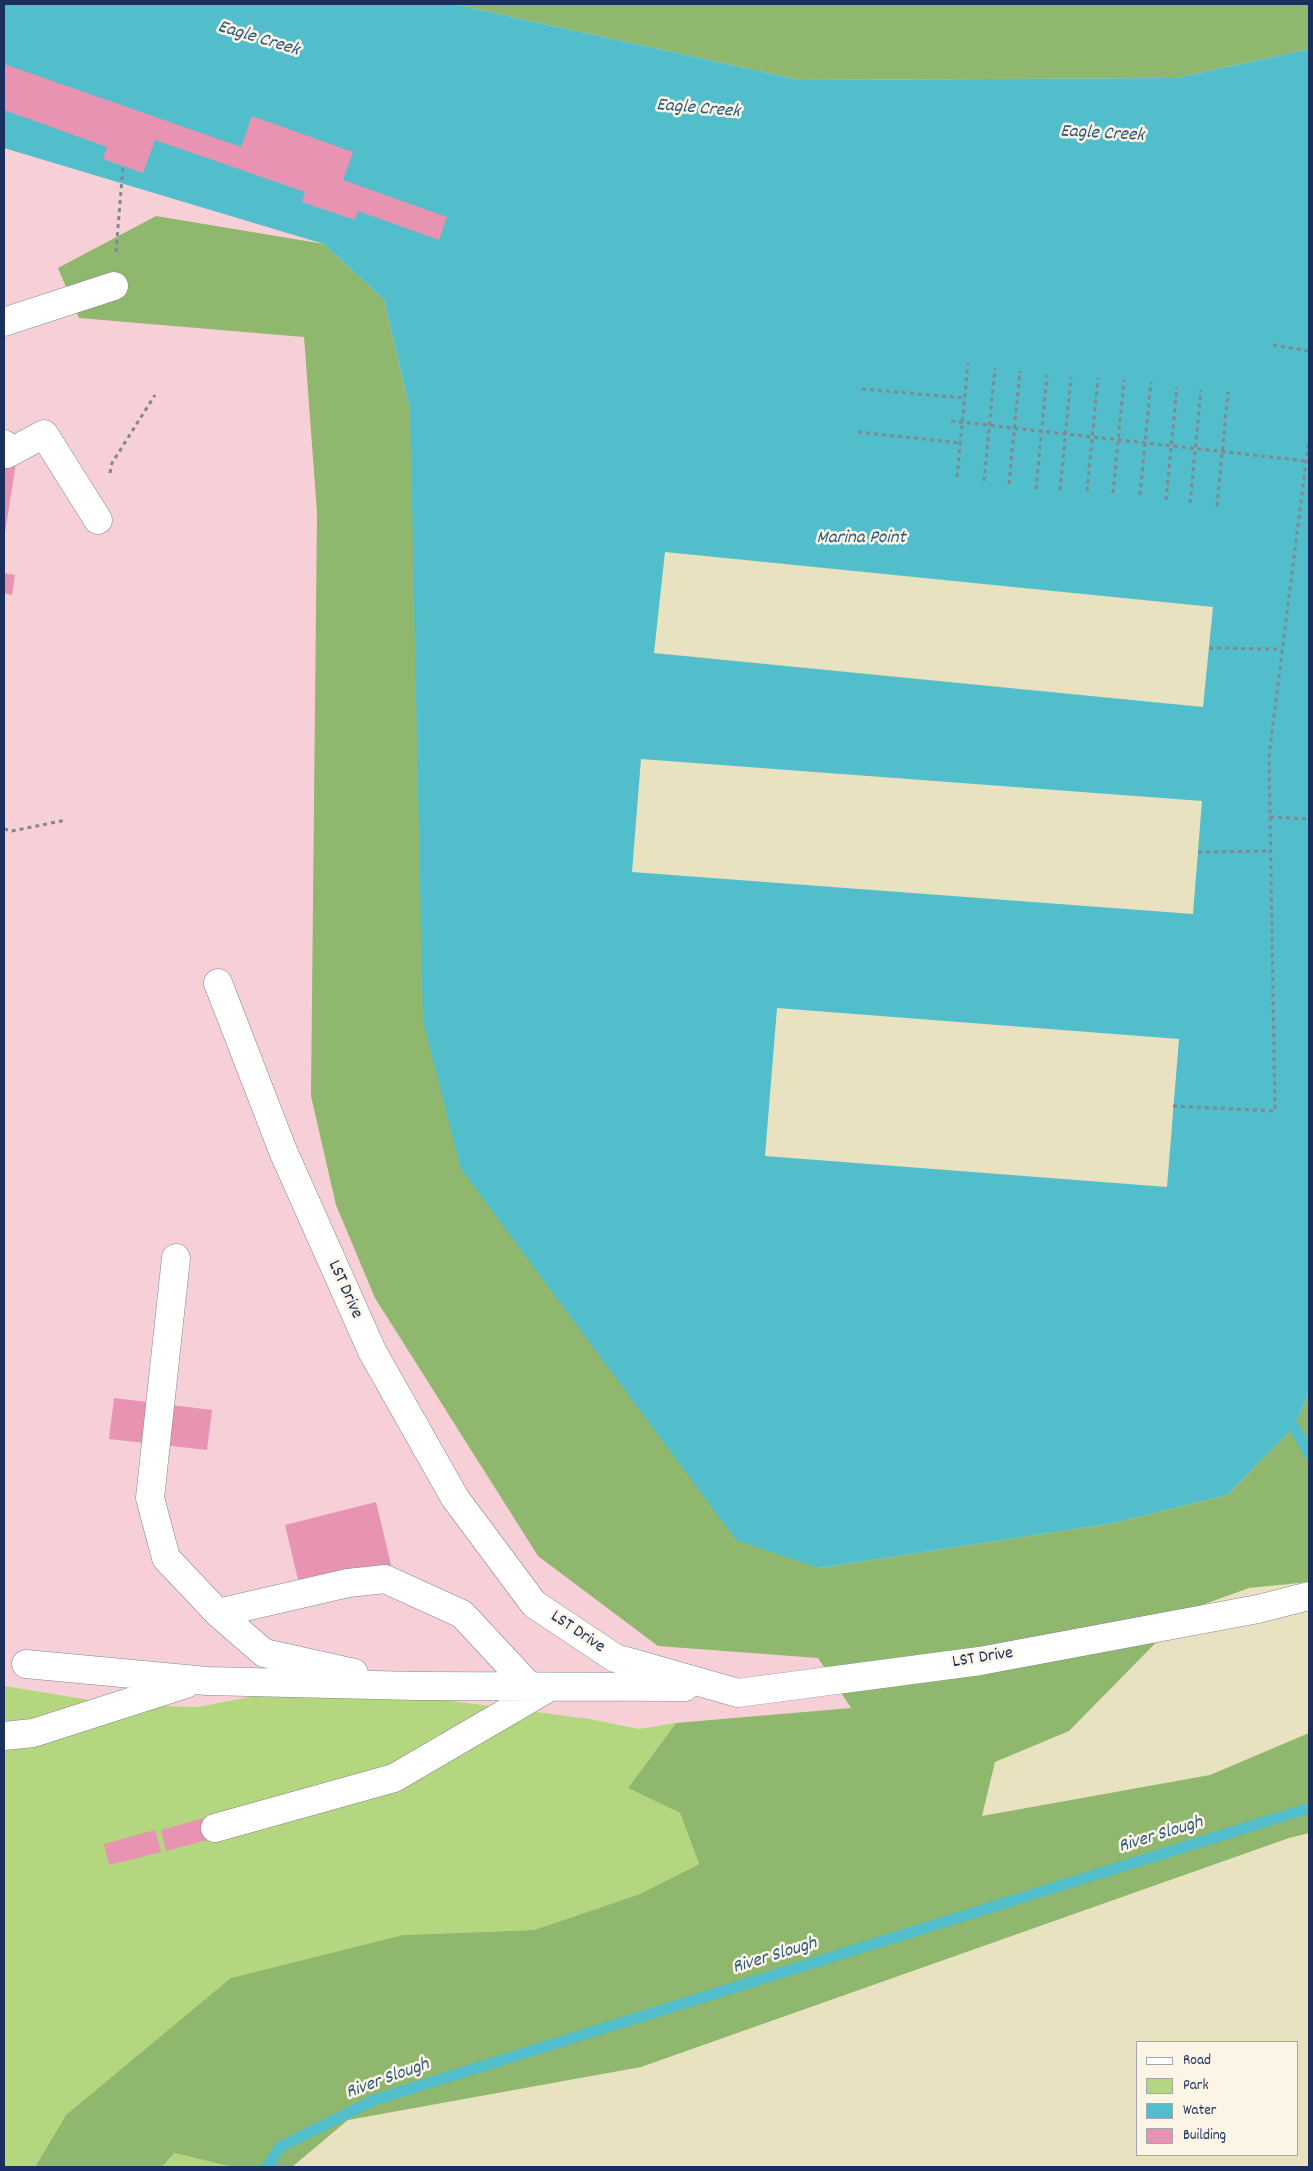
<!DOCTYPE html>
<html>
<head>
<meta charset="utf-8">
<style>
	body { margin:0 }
	#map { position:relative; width:1313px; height:2171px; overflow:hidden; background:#e9e2c0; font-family:Dekko,sans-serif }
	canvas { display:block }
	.frame { position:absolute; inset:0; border:5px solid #1b2f5e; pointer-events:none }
	.legend { position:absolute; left:1136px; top:2041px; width:162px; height:115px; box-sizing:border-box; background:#fcf5e5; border:1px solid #a2a6af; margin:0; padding:6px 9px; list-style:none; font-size:15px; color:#1b2f5e }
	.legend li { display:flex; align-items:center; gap:10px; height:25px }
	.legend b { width:25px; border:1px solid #a2a6af }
</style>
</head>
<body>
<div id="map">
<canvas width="1313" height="2171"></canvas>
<div class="frame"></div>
<ul class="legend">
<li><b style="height:6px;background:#fff"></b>Road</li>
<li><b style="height:14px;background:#b4d67e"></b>Park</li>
<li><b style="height:14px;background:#52becc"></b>Water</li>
<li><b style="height:14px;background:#e893b1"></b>Building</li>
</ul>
</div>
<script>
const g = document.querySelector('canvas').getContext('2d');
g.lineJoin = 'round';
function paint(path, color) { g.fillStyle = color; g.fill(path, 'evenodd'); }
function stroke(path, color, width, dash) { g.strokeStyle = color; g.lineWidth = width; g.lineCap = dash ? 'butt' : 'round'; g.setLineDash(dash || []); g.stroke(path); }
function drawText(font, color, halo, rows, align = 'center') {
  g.font = font + ' Dekko,sans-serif'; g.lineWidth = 5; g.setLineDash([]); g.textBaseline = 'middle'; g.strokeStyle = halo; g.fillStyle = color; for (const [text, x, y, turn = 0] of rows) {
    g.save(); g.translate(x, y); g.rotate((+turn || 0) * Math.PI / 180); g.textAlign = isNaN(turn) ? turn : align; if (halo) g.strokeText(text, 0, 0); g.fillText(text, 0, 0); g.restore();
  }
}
paint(new Path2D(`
	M 4,16 L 450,297 L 156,216 L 58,268 L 79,318 L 304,336 L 317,512 L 658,1646 L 818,1658 L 851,1708 L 676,1723 L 639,1729 L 590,1719 L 337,1686 L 290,1689 L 198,1707 L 120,1705 L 4,1686 Z`), '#f6cfd7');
paint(new Path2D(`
	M 4,1686 L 120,1705 L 198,1707 L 290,1689 L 337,1686 L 590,1719 L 639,1729 L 676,1723 L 628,1788 L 680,1813 L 699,1864 L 640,1894 L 534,1930 L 403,1935 L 66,2115 L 35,2167 L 4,2167 Z
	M 174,2153 L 233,2167 L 162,2167 Z`), '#b4d67e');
paint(new Path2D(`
	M 453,4 L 1309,4 L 1309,49 L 1176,78 L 800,80 Z
	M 156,216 L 324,244 L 384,300 L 410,409 L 819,1568 L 1114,1523 L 1227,1495 L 1294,1427 L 1309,1393 L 1309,1582 L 1249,1588 L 1188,1610 L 1069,1731 L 995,1762 L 982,1816 L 1210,1775 L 1309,1733 L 1309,1833 L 1289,1838 L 641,2067 L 348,2120 L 292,2167 L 233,2167 L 174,2153 L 162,2167 L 35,2167 L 66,2115 L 231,1978 L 403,1935 L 534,1930 L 640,1894 L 699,1864 L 680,1813 L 628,1788 L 676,1723 L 851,1708 L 818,1658 L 658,1646 L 538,1556 L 375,1298 L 336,1205 L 311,1096 L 317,512 L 304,337 L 79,318 L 58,268 Z`), '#8fb76d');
paint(new Path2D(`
	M 4,4 L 453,4 L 800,80 L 1176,78 L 1309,49 L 1309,1393 L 1294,1427 L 1227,1495 L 1114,1523 L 819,1568 L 736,1540 L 461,1169 L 423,1021 L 410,409 L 384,300 L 324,244 L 4,148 Z`), '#52becc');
paint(new Path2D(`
	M 665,552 L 1213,607 L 1203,707 L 654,653 Z
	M 641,759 L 1202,801 L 1193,914 L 632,872 Z
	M 777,1008 L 1179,1039 L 1167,1187 L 765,1156 Z`), '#e9e2c0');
stroke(new Path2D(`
	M 1294,1427 L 1309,1454
	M 267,2167 L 280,2147 L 374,2100 L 1309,1808`), '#52becc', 11);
paint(new Path2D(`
	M 4,64 L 241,147 L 252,116 L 353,152 L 343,180 L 447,217 L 439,240 L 358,211 L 355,220 L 302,202 L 305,192 L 155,140 L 143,173 L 103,159 L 107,147 L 4,110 Z
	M 4,454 L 17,456 L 5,533 L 4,533 Z
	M 4,573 L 15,575 L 12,595 L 4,593 Z
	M 114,1398 L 212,1410 L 207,1450 L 109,1439 Z
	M 376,1502 L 392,1569 L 301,1592 L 285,1525 Z
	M 212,1816 L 218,1837 L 166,1851 L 161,1830 Z
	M 155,1830 L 161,1852 L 109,1865 L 104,1844 Z`), '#e893b1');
const minor = new Path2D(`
	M 4,322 L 114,286
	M 4,444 L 7,454 L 44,434 L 98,520
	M 218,983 L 283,1151 L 372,1351 L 455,1498 L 534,1604 L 615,1658 L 738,1693 L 980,1661 L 1258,1609 L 1309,1596
	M 176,1258 L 150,1498 L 166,1558 L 218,1613 L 264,1653 L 354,1673
	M 218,1613 L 348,1583 L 385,1579 L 462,1614 L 530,1687
	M 26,1664 L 207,1681 L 416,1686 L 685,1687
	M 4,1736 L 33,1733 L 186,1684
	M 215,1828 L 394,1778 L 550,1687`);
stroke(minor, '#82888f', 29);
stroke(new Path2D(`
	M 116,252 L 123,166
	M 1273,345 L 1309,351
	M 862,389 L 964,398
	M 951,421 L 1306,461
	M 858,432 L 960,443
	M 110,473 L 112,463 L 155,395
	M 957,477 L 968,363
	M 984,481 L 995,368
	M 1009,484 L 1020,371
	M 1036,489 L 1047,375
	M 1060,490 L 1071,377
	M 1087,491 L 1098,378
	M 1113,493 L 1124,380
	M 1140,495 L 1151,382
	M 1166,500 L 1177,387
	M 1190,503 L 1201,390
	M 1217,506 L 1228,392
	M 1209,648 L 1282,649
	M 1270,817 L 1309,819
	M 4,829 L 12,831 L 66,820
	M 1198,852 L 1270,851
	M 1173,1106 L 1275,1111 L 1269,756 L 1309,438`), '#82888f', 3, [4, 4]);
stroke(minor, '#fff', 28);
drawText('18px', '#1b2f5e', '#fcf5e5', [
	["LST Drive",344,1290,66],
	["LST Drive",577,1633,34],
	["LST Drive",983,1659,-9]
]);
drawText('italic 19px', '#2c5a7f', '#fcf5e5', [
	["Eagle Creek",258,40,17],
	["Eagle Creek",698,110,5],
	["Eagle Creek",1102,135,3],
	["Marina Point",861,539],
	["River Slough",1161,1836,-17],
	["River Slough",775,1957,-17],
	["River Slough",388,2080,-20]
]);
</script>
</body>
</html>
